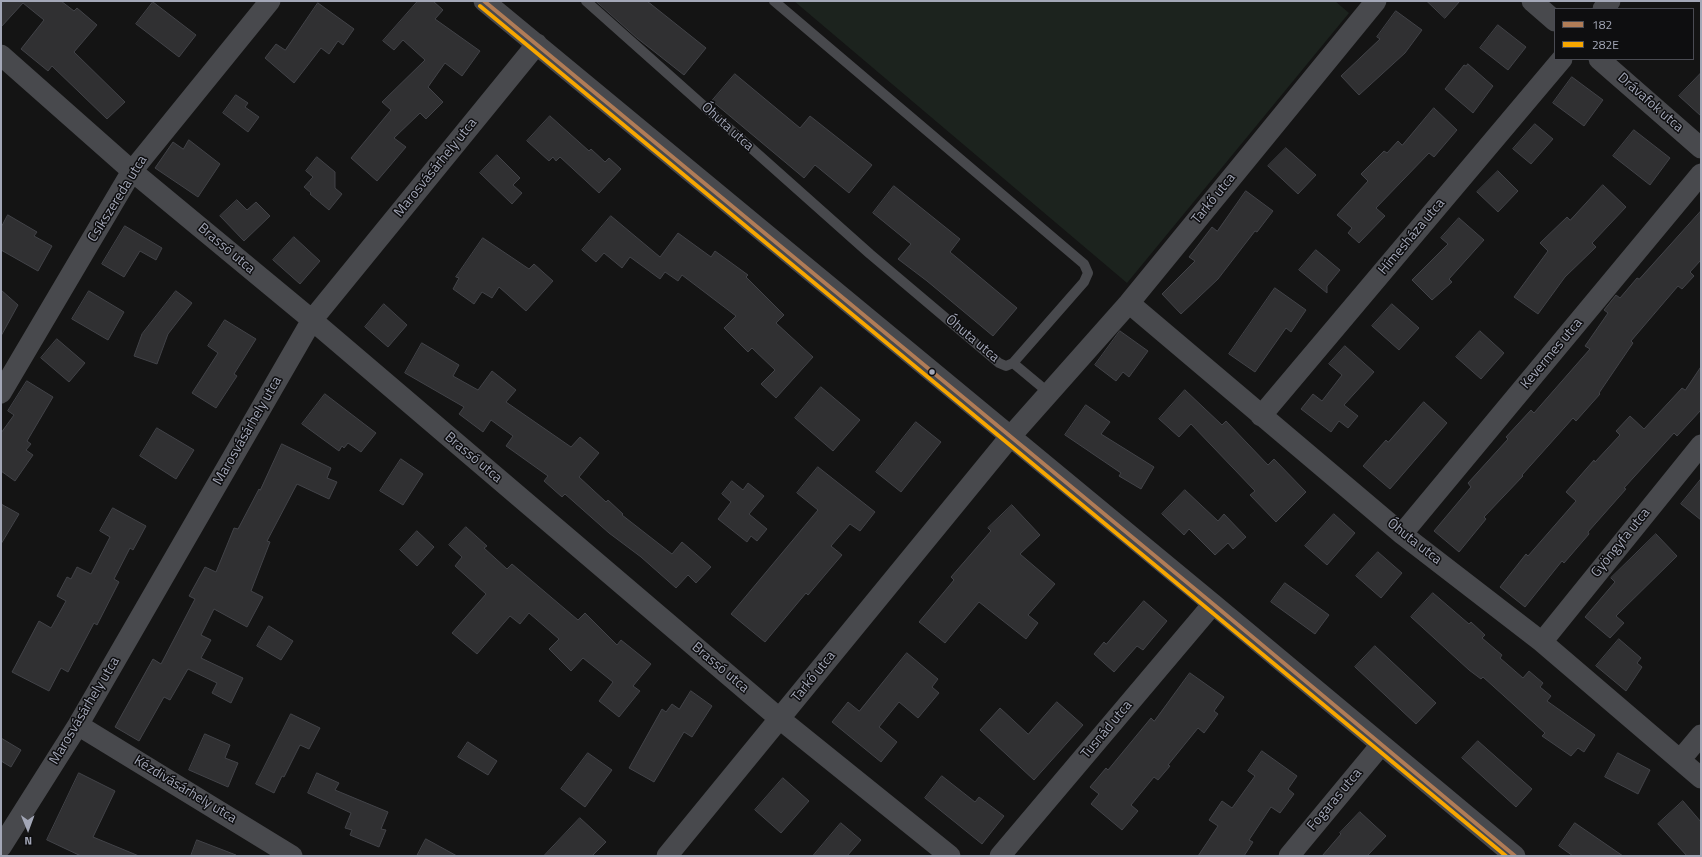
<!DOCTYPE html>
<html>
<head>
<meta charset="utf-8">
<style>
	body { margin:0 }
	#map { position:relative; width:1702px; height:857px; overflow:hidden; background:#141414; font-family:"Titillium Web",sans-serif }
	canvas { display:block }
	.frame { position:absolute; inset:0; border:2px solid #a3a7b7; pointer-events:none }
	.legend { position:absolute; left:1554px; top:8px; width:140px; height:52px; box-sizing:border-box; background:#0e0e10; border:1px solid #4a4b53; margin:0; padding:5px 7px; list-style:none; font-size:12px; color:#a3a7b7 }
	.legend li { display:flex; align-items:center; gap:8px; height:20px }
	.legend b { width:20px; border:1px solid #4a4b53 }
	.north { position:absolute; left:8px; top:809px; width:40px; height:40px; -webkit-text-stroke:3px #0e0e10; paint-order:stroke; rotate:179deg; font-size:11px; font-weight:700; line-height:16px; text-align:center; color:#a3a7b7 }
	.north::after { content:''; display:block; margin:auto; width:14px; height:18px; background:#a3a7b7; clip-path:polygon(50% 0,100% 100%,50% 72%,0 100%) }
</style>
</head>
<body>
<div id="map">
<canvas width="1702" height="857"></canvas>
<div class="frame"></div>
<ul class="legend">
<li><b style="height:5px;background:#b07c57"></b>182</li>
<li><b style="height:5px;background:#f7a600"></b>282E</li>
</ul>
<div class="north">N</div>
</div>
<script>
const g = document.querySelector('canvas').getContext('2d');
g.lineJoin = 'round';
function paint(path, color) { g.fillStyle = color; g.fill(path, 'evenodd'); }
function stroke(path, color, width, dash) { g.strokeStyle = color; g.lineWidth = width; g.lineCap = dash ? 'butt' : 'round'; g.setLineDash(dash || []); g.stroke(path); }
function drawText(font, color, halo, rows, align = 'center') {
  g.font = font + ' "Titillium Web",sans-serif'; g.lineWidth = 3; g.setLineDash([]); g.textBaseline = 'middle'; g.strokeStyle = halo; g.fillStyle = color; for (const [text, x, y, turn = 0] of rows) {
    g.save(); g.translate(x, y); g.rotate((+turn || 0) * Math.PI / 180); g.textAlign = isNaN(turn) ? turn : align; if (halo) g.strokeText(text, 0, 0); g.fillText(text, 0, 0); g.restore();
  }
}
paint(new Path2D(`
	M 794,1 L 1335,1 L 1349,13 L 1127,283 Z`), '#1c231e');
const building = new Path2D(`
	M 1,1 L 61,1 L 74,11 L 77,8 L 97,25 L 74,52 L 125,102 L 107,119 L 52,66 L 48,71 L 21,49 L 44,20 L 23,3 L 1,27 Z
	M 418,1 L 433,1 L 443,10 L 435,19 L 480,51 L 462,76 L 445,63 L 428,87 L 443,102 L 426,119 L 420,113 L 394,138 L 406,147 L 377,181 L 351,158 L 391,110 L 382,102 L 425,60 L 403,40 L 394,50 L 383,41 Z
	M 596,1 L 647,1 L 706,48 L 684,75 L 637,38 Z
	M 1427,1 L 1460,1 L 1445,18 Z
	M 153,2 L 196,35 L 179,57 L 136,24 Z
	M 318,3 L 354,29 L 343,45 L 338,41 L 329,54 L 321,48 L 294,83 L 265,58 L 276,44 L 285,50 Z
	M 1396,11 L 1422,30 L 1405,53 L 1359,95 L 1341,76 L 1380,39 L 1377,37 Z
	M 1498,25 L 1526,47 L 1508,70 L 1480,48 Z
	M 1468,64 L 1493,86 L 1473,113 L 1445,89 L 1464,65 L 1466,66 Z
	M 1701,73 L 1701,116 L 1679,96 Z
	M 735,74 L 800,128 L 810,116 L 872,165 L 849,193 L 815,165 L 804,178 L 712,101 Z
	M 1572,77 L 1603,100 L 1584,126 L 1553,103 Z
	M 236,95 L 248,103 L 245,107 L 259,117 L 248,132 L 223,113 Z
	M 1434,108 L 1457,130 L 1434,157 L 1429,153 L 1376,208 L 1385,216 L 1359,243 L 1348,233 L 1352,228 L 1337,215 L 1368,181 L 1361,174 L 1384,151 L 1387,153 L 1398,141 L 1402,145 Z
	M 550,116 L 589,151 L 591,149 L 605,162 L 609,158 L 621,169 L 599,193 L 560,157 L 556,161 L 553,157 L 549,161 L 527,141 Z
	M 1535,124 L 1553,139 L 1531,164 L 1513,149 Z
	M 1634,130 L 1670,158 L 1650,185 L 1613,156 Z
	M 189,140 L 220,164 L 198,197 L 155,168 L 173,142 L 183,149 Z
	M 1286,148 L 1316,175 L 1298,194 L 1268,166 Z
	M 497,155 L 520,178 L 513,185 L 522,193 L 512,204 L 480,173 Z
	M 317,157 L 335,172 L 335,188 L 342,194 L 329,210 L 310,194 L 311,193 L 304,187 L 313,177 L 306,171 Z
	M 1498,171 L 1518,191 L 1498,212 L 1477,192 Z
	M 1603,185 L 1626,207 L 1592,243 L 1596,247 L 1565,277 L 1538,314 L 1514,297 L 1548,251 L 1540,243 L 1567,217 L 1570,220 Z
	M 894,186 L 960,239 L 950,252 L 1017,308 L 993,336 L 927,281 L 898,259 L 911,244 L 873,213 Z
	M 1246,191 L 1273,211 L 1257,232 L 1255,231 L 1218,279 L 1181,314 L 1162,294 L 1195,261 L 1189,257 L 1212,227 L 1217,231 Z
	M 237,200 L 247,210 L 256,202 L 270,216 L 244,241 L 220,216 Z
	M 1701,211 L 1701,260 L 1690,272 L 1694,276 L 1682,289 L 1678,286 L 1631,341 L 1633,343 L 1599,393 L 1600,394 L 1576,421 L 1573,418 L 1522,475 L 1523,476 L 1484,517 L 1486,519 L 1459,552 L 1434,531 L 1471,487 L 1468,483 L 1508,439 L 1506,437 L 1531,410 L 1534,413 L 1590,349 L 1585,346 L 1608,313 L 1604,310 L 1616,295 L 1620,298 L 1637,278 L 1639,279 Z
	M 8,215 L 37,232 L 34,236 L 52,246 L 38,271 L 1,250 L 1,228 Z
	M 611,216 L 660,257 L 678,233 L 711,257 L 715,251 L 748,275 L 746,277 L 784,315 L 776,323 L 813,357 L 776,398 L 761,384 L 775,370 L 752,348 L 748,352 L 724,328 L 736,316 L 682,275 L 678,281 L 665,272 L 660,279 L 630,257 L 622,268 L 604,253 L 596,262 L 582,250 Z
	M 1459,218 L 1484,240 L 1449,279 L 1452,282 L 1432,300 L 1412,280 L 1448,244 L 1441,238 Z
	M 125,226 L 162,248 L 156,260 L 140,251 L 124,277 L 102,264 Z
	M 294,237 L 320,261 L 300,284 L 273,260 Z
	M 483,238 L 529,269 L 534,264 L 553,281 L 526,311 L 499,287 L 492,298 L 482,292 L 474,304 L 453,289 L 459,278 L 456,277 Z
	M 1316,250 L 1340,270 L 1327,286 L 1327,293 L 1299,270 Z
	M 1275,288 L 1306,310 L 1291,332 L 1286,328 L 1255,372 L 1229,354 Z
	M 1,290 L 18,305 L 1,336 Z
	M 89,291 L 124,312 L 108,340 L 72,319 Z
	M 176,291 L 192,303 L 168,334 L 157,364 L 134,356 L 142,334 Z
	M 384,304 L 407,325 L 388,347 L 365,327 Z
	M 1392,304 L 1419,328 L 1399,350 L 1372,326 Z
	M 225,320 L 256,339 L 234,374 L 237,376 L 216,408 L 192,393 L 218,353 L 208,346 Z
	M 1120,331 L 1148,351 L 1129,377 L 1123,372 L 1116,381 L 1095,365 Z
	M 1480,331 L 1504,353 L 1481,379 L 1456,357 Z
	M 57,339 L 85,363 L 69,382 L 41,358 Z
	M 422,343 L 459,365 L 453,376 L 478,390 L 492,371 L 516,390 L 506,402 L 571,447 L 580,437 L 599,453 L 579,477 L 606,502 L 608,500 L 623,514 L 622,515 L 672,554 L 682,542 L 711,567 L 696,583 L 688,575 L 676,588 L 641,557 L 609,533 L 565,494 L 562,497 L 544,481 L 548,476 L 506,446 L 513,436 L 491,420 L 483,432 L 459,414 L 464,407 L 405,373 Z
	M 1345,346 L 1374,372 L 1344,405 L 1358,416 L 1348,428 L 1339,421 L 1331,432 L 1301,409 L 1313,394 L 1322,401 L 1342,375 L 1329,364 Z
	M 1701,367 L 1701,410 L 1677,436 L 1674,433 L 1624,488 L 1626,489 L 1588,532 L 1589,534 L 1564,563 L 1562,561 L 1525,607 L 1500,587 L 1526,554 L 1528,556 L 1576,501 L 1566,492 L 1594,460 L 1595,462 L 1620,435 L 1616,431 L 1630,416 L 1644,429 L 1682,388 L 1685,390 Z
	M 27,381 L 53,397 L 27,441 L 31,444 L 26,450 L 33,455 L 15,481 L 1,471 L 1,433 L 14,415 L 8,411 Z
	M 821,387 L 860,420 L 833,451 L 795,418 Z
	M 1185,390 L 1222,425 L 1226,421 L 1268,465 L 1274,459 L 1306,492 L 1276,522 L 1250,495 L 1255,491 L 1191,424 L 1179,437 L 1159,419 Z
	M 325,394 L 376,433 L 361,452 L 348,443 L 344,448 L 342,446 L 339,451 L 302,424 Z
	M 1424,402 L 1447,423 L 1390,489 L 1363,466 L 1386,440 L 1388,442 Z
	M 1086,405 L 1110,422 L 1101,434 L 1154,467 L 1141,489 L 1119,476 L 1121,473 L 1065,435 Z
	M 916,422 L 941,442 L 901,492 L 876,472 Z
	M 157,428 L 194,450 L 176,479 L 140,456 Z
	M 282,444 L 331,468 L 327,478 L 337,482 L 329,499 L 297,484 L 267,541 L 270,542 L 251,591 L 263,597 L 247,627 L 214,609 L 201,635 L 211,640 L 201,658 L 243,678 L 231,703 L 212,693 L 217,683 L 188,669 L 170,700 L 164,697 L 139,741 L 115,727 L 153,659 L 161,664 L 195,599 L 189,596 L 205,567 L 216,572 L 234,528 L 238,529 L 259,489 L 260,490 Z
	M 401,459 L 423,474 L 403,505 L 380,491 Z
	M 818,467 L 875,512 L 860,531 L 850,524 L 831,546 L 842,555 L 808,595 L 806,593 L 765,642 L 731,614 L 818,510 L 797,493 Z
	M 1701,479 L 1701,520 L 1681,504 Z
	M 732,481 L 743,490 L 748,483 L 764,496 L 749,514 L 767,529 L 757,541 L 751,536 L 747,542 L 718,519 L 731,502 L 722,494 Z
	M 1185,490 L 1218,521 L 1224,514 L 1246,537 L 1233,549 L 1228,543 L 1215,555 L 1189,529 L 1184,535 L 1162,514 Z
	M 1,504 L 19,514 L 1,544 Z
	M 1012,505 L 1040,535 L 1020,554 L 1055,584 L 1028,615 L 1038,623 L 1026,639 L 979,602 L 945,643 L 919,622 L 954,580 L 951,577 L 991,531 L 988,528 Z
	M 113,508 L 146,526 L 133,550 L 130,548 L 114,579 L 119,582 L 97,625 L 94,623 L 68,672 L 61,668 L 49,691 L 12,672 L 39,621 L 51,628 L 66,601 L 57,596 L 67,577 L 71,579 L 77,567 L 91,574 L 110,537 L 100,531 Z
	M 1334,514 L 1355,533 L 1327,565 L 1305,546 Z
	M 466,527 L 487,546 L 484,548 L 507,569 L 512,564 L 578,620 L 585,613 L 617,645 L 621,640 L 651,664 L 633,686 L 640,691 L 619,717 L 599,701 L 613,682 L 583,658 L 571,671 L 549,649 L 559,639 L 529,613 L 520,624 L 510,616 L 477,654 L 452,633 L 486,594 L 455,566 L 462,557 L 449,545 Z
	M 417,531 L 434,547 L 417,566 L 400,550 Z
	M 1656,534 L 1677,556 L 1616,616 L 1624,623 L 1610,638 L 1585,617 L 1615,582 L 1611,578 Z
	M 1378,552 L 1402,573 L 1381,598 L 1356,576 Z
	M 1285,583 L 1329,615 L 1315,634 L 1271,602 Z
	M 1433,593 L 1469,624 L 1471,622 L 1485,635 L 1482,638 L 1502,655 L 1500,658 L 1523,678 L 1529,671 L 1543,683 L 1540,687 L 1551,696 L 1547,701 L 1595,735 L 1584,752 L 1578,748 L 1571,756 L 1542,736 L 1545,733 L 1483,677 L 1481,679 L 1469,670 L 1411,617 Z
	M 1144,601 L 1167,621 L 1143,650 L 1137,646 L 1114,672 L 1094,654 L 1104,642 L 1106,644 Z
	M 269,626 L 293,641 L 281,660 L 257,646 Z
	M 1619,639 L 1641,658 L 1637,663 L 1642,667 L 1626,691 L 1596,666 Z
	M 1375,646 L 1436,703 L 1416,724 L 1355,667 Z
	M 907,653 L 938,679 L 932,687 L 939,693 L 918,718 L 899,702 L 879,727 L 897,742 L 881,762 L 832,722 L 848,702 L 859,711 Z
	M 1190,673 L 1224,697 L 1214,711 L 1218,714 L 1204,733 L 1198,728 L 1168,765 L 1170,766 L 1158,780 L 1154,777 L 1131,805 L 1138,811 L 1122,830 L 1091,804 L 1099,794 L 1090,787 L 1106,768 L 1108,770 L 1151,718 L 1154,721 Z
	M 691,691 L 712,706 L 692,737 L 684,732 L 654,782 L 629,768 L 662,709 L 666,712 L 672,704 L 679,709 Z
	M 1057,702 L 1083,725 L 1034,780 L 980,730 L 1000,708 L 1028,734 Z
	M 291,714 L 320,728 L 309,749 L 300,745 L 284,777 L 282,776 L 274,793 L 256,784 Z
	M 205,734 L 230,745 L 225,758 L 238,763 L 228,787 L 189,770 Z
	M 1,738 L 21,750 L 11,767 L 1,761 Z
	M 1478,741 L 1532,789 L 1516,807 L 1462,758 Z
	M 468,742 L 497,761 L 488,775 L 458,757 Z
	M 1262,751 L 1297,776 L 1288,789 L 1294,794 L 1280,813 L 1271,807 L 1249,840 L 1253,842 L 1244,856 L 1198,856 L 1218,826 L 1209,820 L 1222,801 L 1232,808 L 1255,776 L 1248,771 Z
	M 588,753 L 612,770 L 585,807 L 561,789 Z
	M 1618,753 L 1650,770 L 1638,794 L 1605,777 Z
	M 79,773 L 115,791 L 93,837 L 139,856 L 81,856 L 47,840 Z
	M 317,773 L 339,783 L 335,790 L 388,812 L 381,829 L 386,830 L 379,847 L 350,835 L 352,830 L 345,828 L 351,813 L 308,793 Z
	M 942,776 L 975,802 L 979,797 L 1004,816 L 982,844 L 925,798 Z
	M 783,778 L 809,801 L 781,833 L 755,810 Z
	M 1683,801 L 1701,822 L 1701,856 L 1687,856 L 1658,824 Z
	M 1360,812 L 1386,836 L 1367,856 L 1322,856 L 1341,834 L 1340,833 Z
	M 580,818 L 606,842 L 592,856 L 544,856 Z
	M 841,823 L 861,840 L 847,856 L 813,856 Z
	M 1575,823 L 1623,856 L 1573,856 L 1559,846 Z
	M 426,839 L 457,856 L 417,856 Z
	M 197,840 L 236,855 L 236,856 L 191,856 Z`);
paint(building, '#303032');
stroke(building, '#424348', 1);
stroke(new Path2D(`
	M 586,1 L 870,254 L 999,363 L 1006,366 L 1013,363 L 1084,282 L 1088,273 L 1084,264 L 774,1
	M 1013,363 L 1049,393`), '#48494d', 10);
stroke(new Path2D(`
	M 484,1 L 1213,604 L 1515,856
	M 1532,1 L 1555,21
	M 1603,9 L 1610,1
	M 1,55 L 132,171 L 312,320 L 780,719 L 950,856
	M 1599,59 L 1701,148
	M 1129,303 L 1402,534 L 1542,642 L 1701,778
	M 1,393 L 132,171 L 270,1
	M 1261,416 L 1562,59
	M 1402,534 L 1701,174
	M 1542,642 L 1701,445
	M 78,725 L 292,856
	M 1680,760 L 1701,735
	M 1,847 L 78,725 L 312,320 L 537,44
	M 667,856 L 1010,437 L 1129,303 L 1376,1
	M 1000,856 L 1213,604
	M 1289,856 L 1381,745`), '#48494d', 21);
stroke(new Path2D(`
	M 484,1 L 1213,604 L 1515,856`), '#b07c57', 4);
stroke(new Path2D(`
	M 480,6 L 1506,856`), '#f7a600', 4);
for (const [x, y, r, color] of [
	[932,372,3.5,"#a3a7b7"]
]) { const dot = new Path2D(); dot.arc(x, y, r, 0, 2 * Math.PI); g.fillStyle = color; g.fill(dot); stroke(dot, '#0e0e10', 1.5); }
drawText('14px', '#a3a7b7', '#0e0e10', [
	["Drávafok utca",1650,103,41],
	["Óhuta utca",727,127,42],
	["Marosvásárhely utca",436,168,-51],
	["Csíkszereda utca",118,199,-58],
	["Tarkő utca",1214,199,-51],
	["Hímesháza utca",1412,237,-50],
	["Brassó utca",226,249,40],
	["Óhuta utca",972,339,40],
	["Kevermes utca",1552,354,-50],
	["Marosvásárhely utca",248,431,-60],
	["Brassó utca",473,458,40],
	["Óhuta utca",1414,542,38],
	["Gyöngyfa utca",1621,543,-51],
	["Brassó utca",720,668,40],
	["Tarkő utca",814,677,-51],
	["Marosvásárhely utca",85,711,-59],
	["Tusnád utca",1107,730,-50],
	["Kézdivásárhely utca",185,790,31],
	["Fogaras utca",1335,800,-50]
]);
</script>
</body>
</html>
